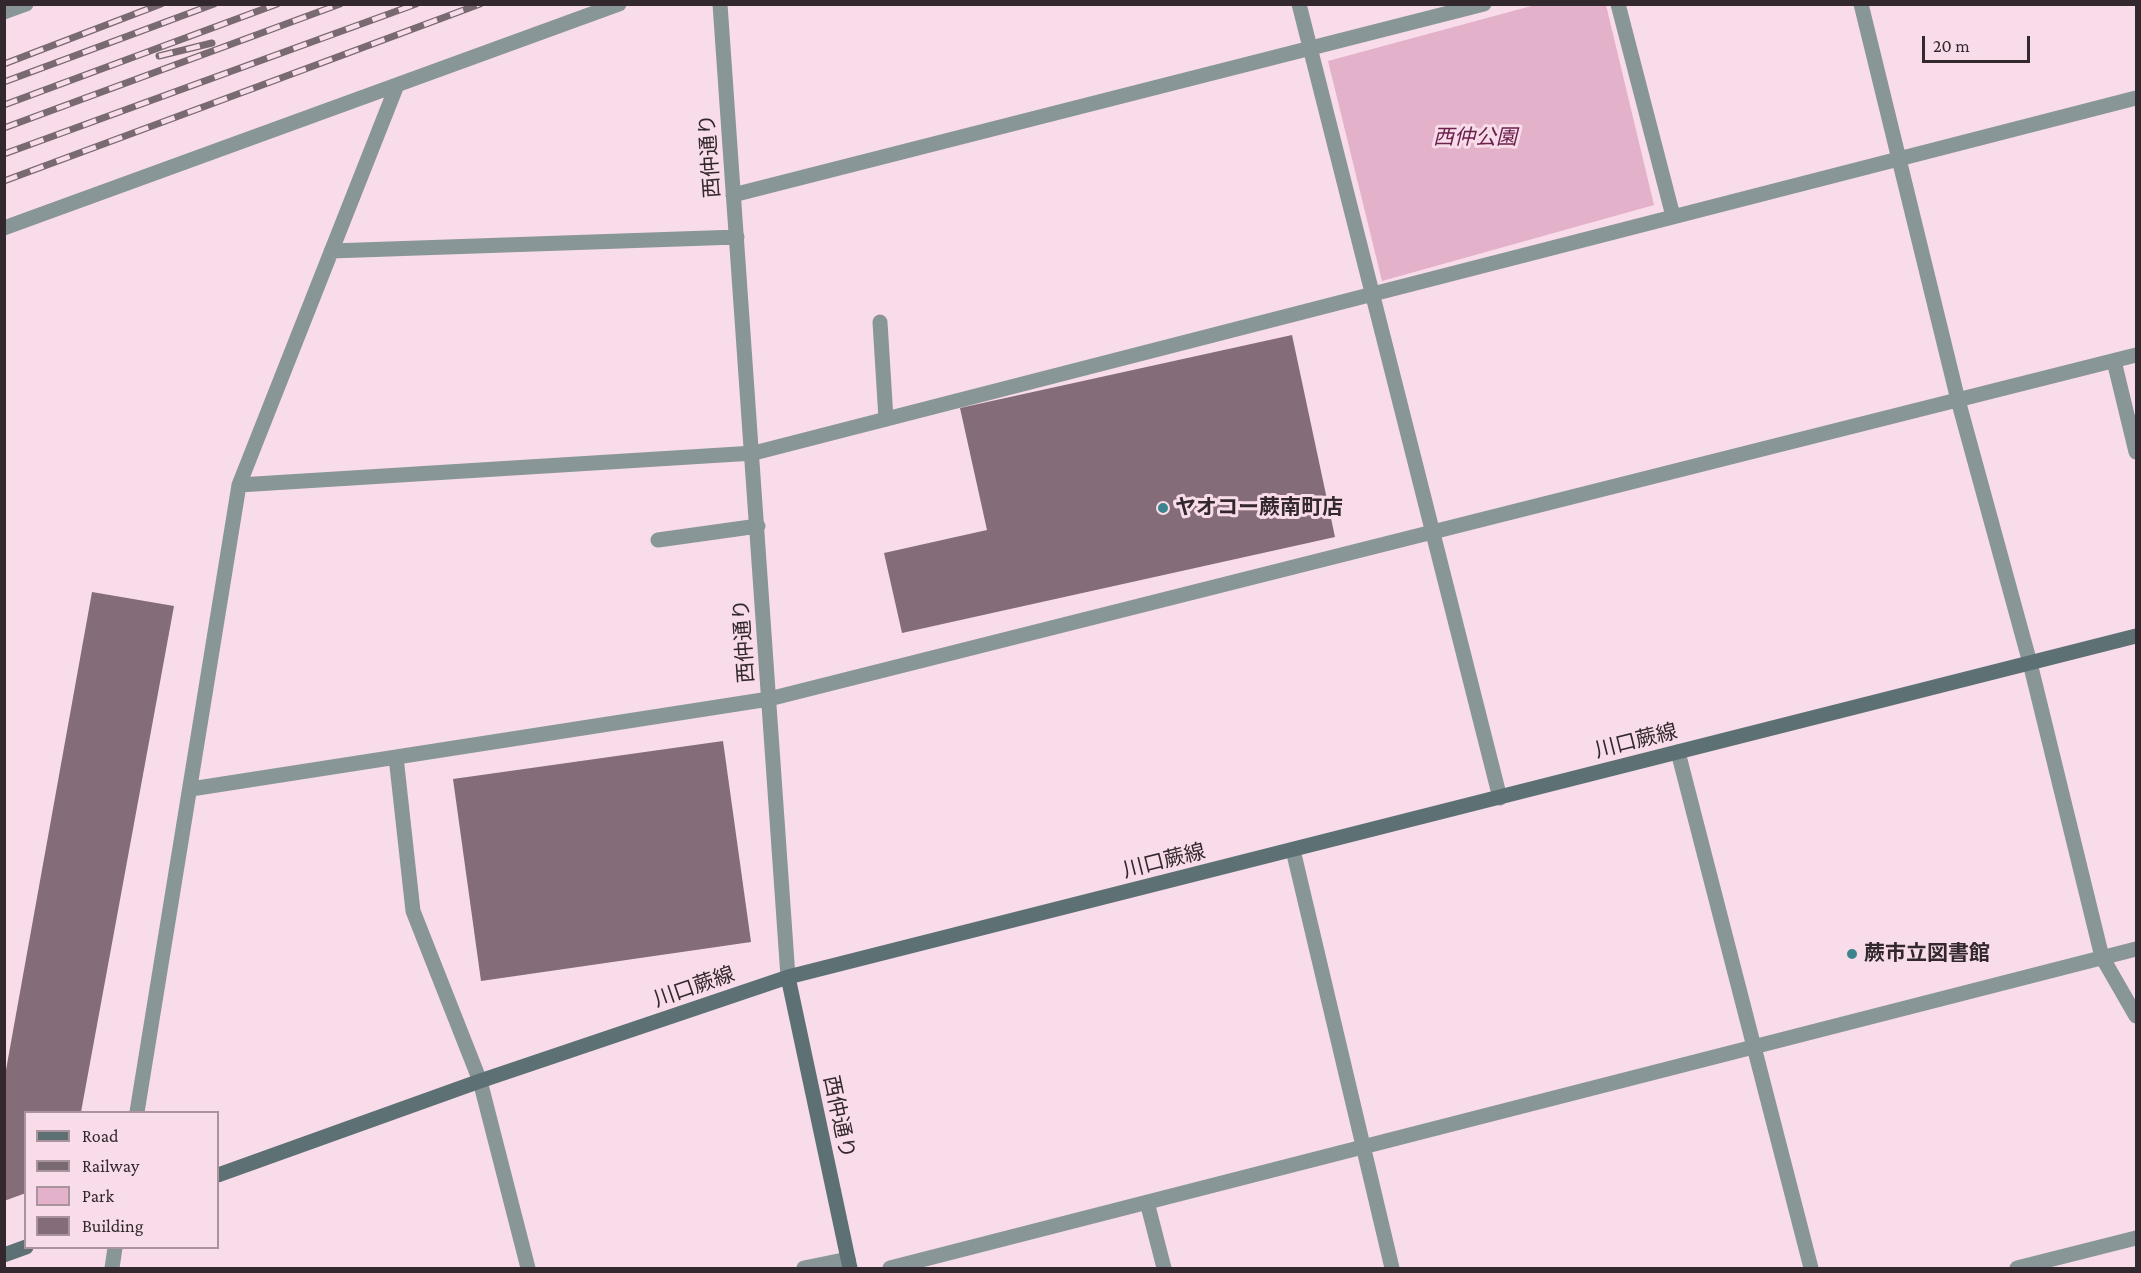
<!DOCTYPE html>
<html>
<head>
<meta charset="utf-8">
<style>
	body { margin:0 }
	#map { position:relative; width:2141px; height:1273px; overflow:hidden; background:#f8dce9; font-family:"Crimson Pro",serif }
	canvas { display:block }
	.frame { position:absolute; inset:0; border:6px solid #32282d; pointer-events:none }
	.legend { position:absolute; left:24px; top:1111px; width:195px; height:138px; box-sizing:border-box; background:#f8dce9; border:2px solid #a9949e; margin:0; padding:8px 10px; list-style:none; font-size:18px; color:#32282d }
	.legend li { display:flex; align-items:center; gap:12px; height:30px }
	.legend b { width:30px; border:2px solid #a9949e }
	.scale { position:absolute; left:1922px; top:36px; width:108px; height:27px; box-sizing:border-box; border:3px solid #32282d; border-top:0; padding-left:8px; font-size:18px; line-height:21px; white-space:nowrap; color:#32282d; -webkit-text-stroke:4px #f8dce9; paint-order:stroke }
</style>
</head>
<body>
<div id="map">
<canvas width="2141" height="1273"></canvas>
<div class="frame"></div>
<ul class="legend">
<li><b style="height:8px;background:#5d7074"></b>Road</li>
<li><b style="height:8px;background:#796971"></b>Railway</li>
<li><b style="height:16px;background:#e3b1c9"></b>Park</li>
<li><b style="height:16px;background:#846c78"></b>Building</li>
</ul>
<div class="scale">20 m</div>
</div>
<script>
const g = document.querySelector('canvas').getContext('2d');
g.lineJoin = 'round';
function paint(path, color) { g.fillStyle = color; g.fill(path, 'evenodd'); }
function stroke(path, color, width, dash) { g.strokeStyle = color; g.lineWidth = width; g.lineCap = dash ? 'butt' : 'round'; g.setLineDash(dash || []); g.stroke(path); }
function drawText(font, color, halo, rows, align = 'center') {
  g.font = font + ' "Crimson Pro","Noto Sans JP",serif'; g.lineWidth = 6; g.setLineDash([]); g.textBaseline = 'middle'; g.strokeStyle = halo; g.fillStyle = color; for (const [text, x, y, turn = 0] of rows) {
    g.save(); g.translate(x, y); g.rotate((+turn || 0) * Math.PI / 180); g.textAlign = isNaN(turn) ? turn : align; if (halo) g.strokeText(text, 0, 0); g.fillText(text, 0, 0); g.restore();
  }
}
paint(new Path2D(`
	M 1535,5 L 1606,5 L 1654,205 L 1382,281 L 1328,61 Z`), '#e3b1c9');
paint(new Path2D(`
	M 1292,335 L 1335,537 L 902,633 L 884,553 L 987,530 L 960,408 Z
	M 92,592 L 174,606 L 81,1112 L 26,1112 L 26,1193 L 4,1201 L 4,1081 Z
	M 723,741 L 751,942 L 481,981 L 453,779 Z`), '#846c78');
stroke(new Path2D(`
	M 880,322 L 886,419
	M 2114,361 L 2136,452`), '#899698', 15);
stroke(new Path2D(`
	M 720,4 L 788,977
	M 1299,4 L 1500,798
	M 1618,4 L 1673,216
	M 1861,4 L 1958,400 L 2030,663 L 2102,957 L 2136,1016
	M 4,12 L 26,4
	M 733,195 L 1484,4
	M 4,228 L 619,4
	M 331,251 L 737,237
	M 239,485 L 754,453 L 2136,98
	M 658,540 L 758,526
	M 1678,752 L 1811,1268
	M 396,757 L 413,911 L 480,1081 L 528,1268
	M 191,789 L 769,699 L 2136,355
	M 1293,850 L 1392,1268
	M 137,1112 L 239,485 L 397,85
	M 1147,1202 L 1164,1268
	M 112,1268 L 115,1248
	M 804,1268 L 848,1259
	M 890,1268 L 2136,949
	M 2017,1268 L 2136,1238`), '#899698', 15);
stroke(new Path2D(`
	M 788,977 L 850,1268
	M 218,1175 L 480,1081 L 788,977 L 2136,636
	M 4,1255 L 26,1247`), '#5d7074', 15);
const rail = new Path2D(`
	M 159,56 L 212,43
	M 4,64 L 161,4
	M 4,82 L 214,4
	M 4,105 L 277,4
	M 4,128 L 340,4
	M 4,154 L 416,4
	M 4,181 L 480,4`);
stroke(rail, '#796971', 7);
stroke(rail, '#f8dce9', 4.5, [14]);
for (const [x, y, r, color] of [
	[1163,508,6,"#3d838e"],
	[1852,954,6,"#3d838e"]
]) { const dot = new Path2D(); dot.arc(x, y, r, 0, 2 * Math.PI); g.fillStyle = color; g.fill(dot); stroke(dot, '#f8dce9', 2); }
drawText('italic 21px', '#6b214c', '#f8dce9', [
	["西仲公園",1475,138]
]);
drawText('21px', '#32282d', '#f8dce9', [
	["西仲通り",710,156,-94],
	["西仲通り",744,641,-94],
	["川口蕨線",1636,741,-14],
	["川口蕨線",1164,861,-14],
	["川口蕨線",694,987,-19],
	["西仲通り",839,1117,78]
]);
drawText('bold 21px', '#32282d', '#f8dce9', [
	["ヤオコー蕨南町店",1175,508],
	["蕨市立図書館",1864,954]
], 'left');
</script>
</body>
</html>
